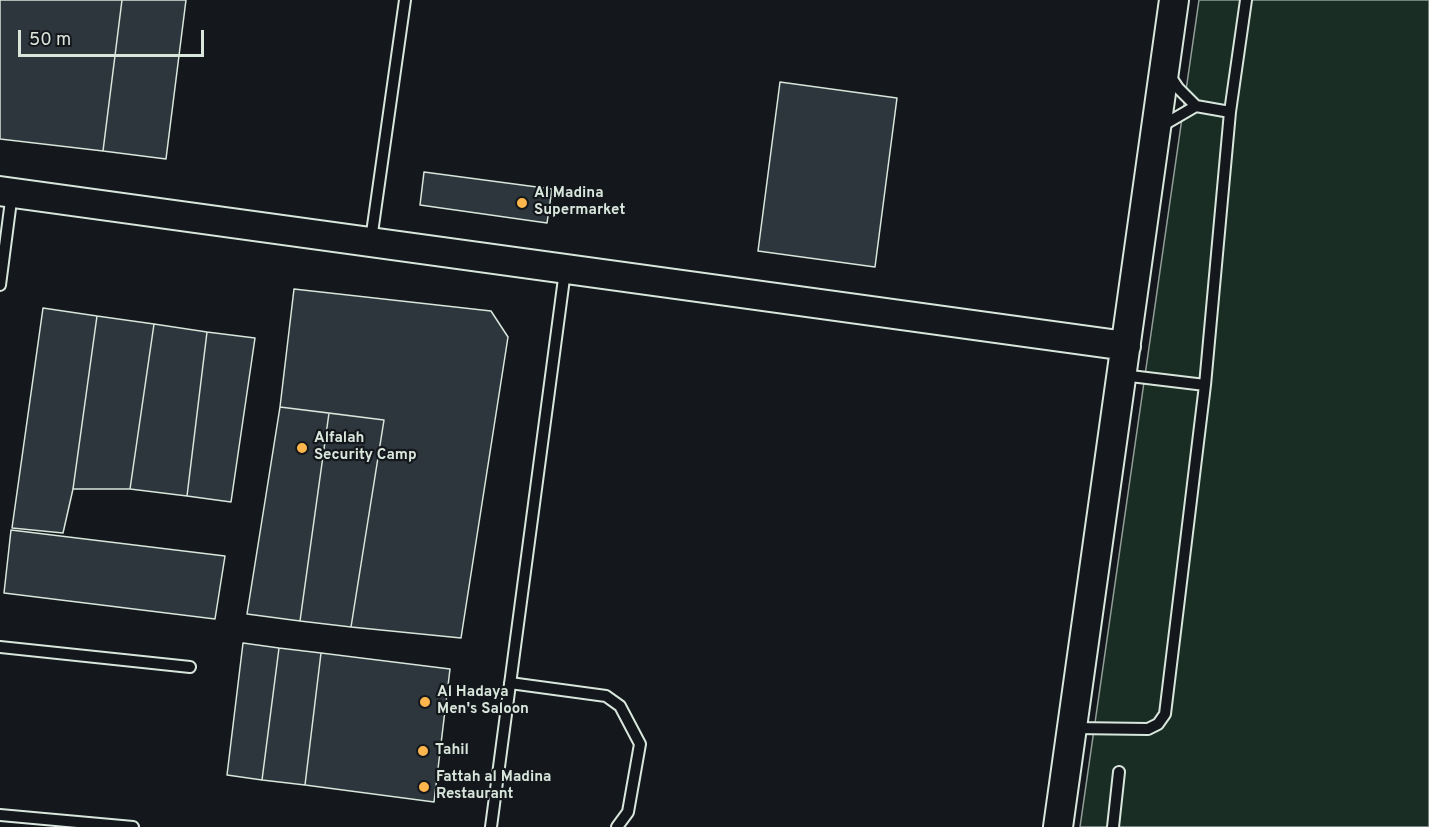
<!DOCTYPE html>
<html>
<head>
<meta charset="utf-8">
<style>
	body { margin:0 }
	#map { position:relative; width:1429px; height:827px; overflow:hidden; background:#14181c; font-family:Overpass,sans-serif }
	canvas { display:block }
	.scale { position:absolute; left:18px; top:30px; width:186px; height:27px; box-sizing:border-box; border:3px solid #d8e6dc; border-top:0; padding-left:8px; font-size:18px; line-height:21px; white-space:nowrap; color:#d8e6dc; -webkit-text-stroke:4px #14181c; paint-order:stroke }
</style>
</head>
<body>
<div id="map">
<canvas width="1429" height="827"></canvas>
<div class="scale">50 m</div>
</div>
<script>
const g = document.querySelector('canvas').getContext('2d');
g.lineJoin = 'round';
function paint(path, color) { g.fillStyle = color; g.fill(path, 'evenodd'); }
function stroke(path, color, width, dash) { g.strokeStyle = color; g.lineWidth = width; g.lineCap = dash ? 'butt' : 'round'; g.setLineDash(dash || []); g.stroke(path); }
function drawText(font, color, halo, rows, align = 'center') {
  g.font = font + ' Overpass,sans-serif'; g.lineWidth = 4.5; g.setLineDash([]); g.textBaseline = 'middle'; g.strokeStyle = halo; g.fillStyle = color; for (const [text, x, y, turn = 0] of rows) {
    g.save(); g.translate(x, y); g.rotate((+turn || 0) * Math.PI / 180); g.textAlign = isNaN(turn) ? turn : align; if (halo) g.strokeText(text, 0, 0); g.fillText(text, 0, 0); g.restore();
  }
}
const green = new Path2D(`
	M 1199,0 L 1429,0 L 1429,827 L 1080,827 Z`);
paint(green, '#1a2d24');
stroke(green, '#939e99', 1.5);
const building = new Path2D(`
	M 0,0 L 122,0 L 103,151 L 0,139 Z
	M 122,0 L 186,0 L 166,159 L 103,151 Z
	M 780,82 L 897,98 L 875,267 L 758,251 Z
	M 424,172 L 552,189 L 547,223 L 420,205 Z
	M 294,289 L 491,311 L 508,337 L 461,638 L 351,627 L 384,420 L 280,407 Z
	M 43,308 L 97,316 L 73,489 L 63,533 L 12,528 Z
	M 97,316 L 154,324 L 130,489 L 73,489 Z
	M 154,324 L 207,332 L 187,496 L 130,489 Z
	M 207,332 L 255,338 L 231,502 L 187,496 Z
	M 280,407 L 329,413 L 300,621 L 247,614 Z
	M 329,413 L 384,420 L 351,627 L 300,621 Z
	M 11,530 L 225,556 L 215,619 L 4,593 Z
	M 243,643 L 279,648 L 262,780 L 227,775 Z
	M 279,648 L 321,653 L 305,785 L 262,780 Z
	M 321,653 L 450,669 L 434,802 L 305,785 Z`);
paint(building, '#2c363c');
stroke(building, '#d8e6dc', 1.5);
const service = new Path2D(`
	M 1170,76 L 1178,88 L 1196,106 L 1230,112
	M 1160,127 L 1196,106
	M 371,240 L 405,0
	M 0,285 L 12,193
	M 1122,375 L 1205,385
	M 0,647 L 190,667
	M 510,683 L 606,696 L 620,706 L 640,744 L 628,812 L 617,827
	M 1074,728 L 1148,729 L 1158,724 L 1165,714 L 1205,385 L 1230,112 L 1246,0
	M 0,815 L 133,827
	M 491,827 L 565,271
	M 1113,827 L 1119,772`);
const tertiary = new Path2D(`
	M 0,191 L 1126,346
	M 1058,827 L 1174,0`);
stroke(service, '#d8e6dc', 14);
stroke(tertiary, '#d8e6dc', 32);
stroke(service, '#14181c', 10);
stroke(tertiary, '#14181c', 28);
for (const [x, y, r, color] of [
	[522,203,6,"#ffb74d"],
	[302,448,6,"#ffb74d"],
	[425,702,6,"#ffb74d"],
	[423,751,6,"#ffb74d"],
	[424,787,6,"#ffb74d"]
]) { const dot = new Path2D(); dot.arc(x, y, r, 0, 2 * Math.PI); g.fillStyle = color; g.fill(dot); stroke(dot, '#14181c', 2); }
drawText('bold 15px', '#d8e6dc', '#14181c', [
	["Al Madina",534,194],
	["Supermarket",534,211],
	["Alfalah",314,439],
	["Security Camp",314,456],
	["Al Hadaya",437,693],
	["Men's Saloon",437,710],
	["Tahil",435,751],
	["Fattah al Madina",436,778],
	["Restaurant",436,795]
], 'left');
</script>
</body>
</html>
